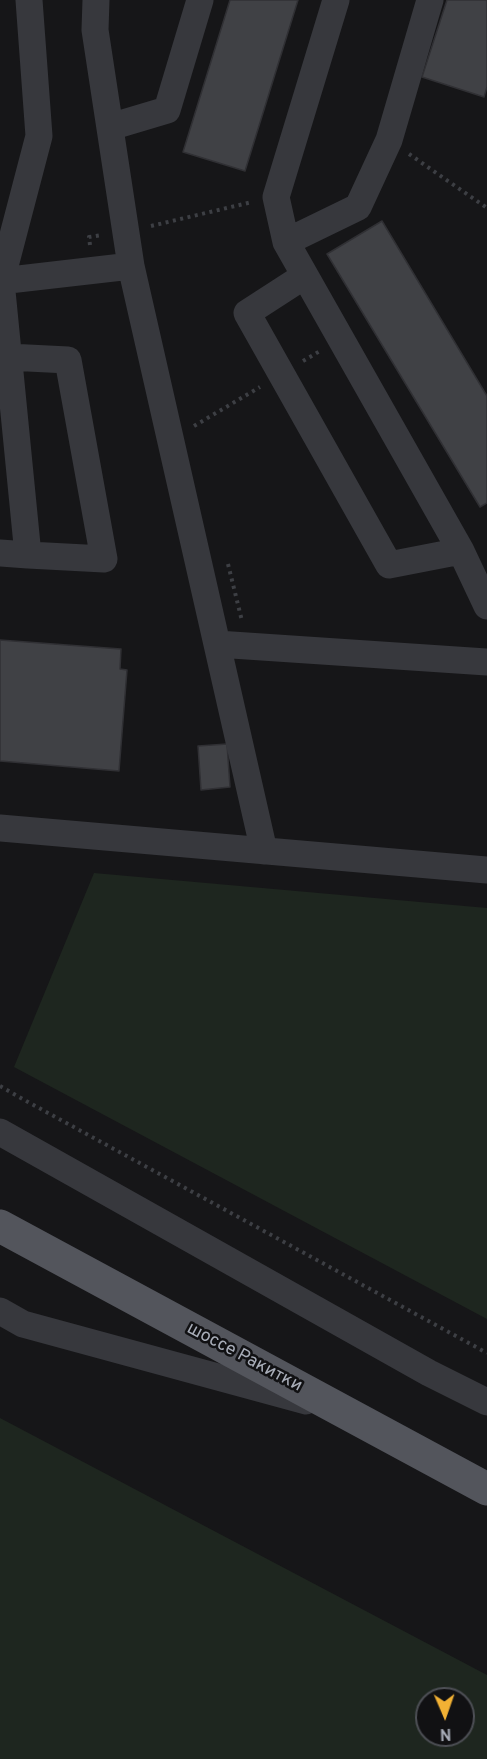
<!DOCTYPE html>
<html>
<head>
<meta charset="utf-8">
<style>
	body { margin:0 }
	#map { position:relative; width:487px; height:1759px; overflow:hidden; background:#161618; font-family:Overpass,sans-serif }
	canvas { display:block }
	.north { position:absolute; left:415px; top:1687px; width:60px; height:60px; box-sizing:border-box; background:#111113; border:2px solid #4d4f55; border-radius:50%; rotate:178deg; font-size:16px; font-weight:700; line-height:24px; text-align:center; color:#a8adb8 }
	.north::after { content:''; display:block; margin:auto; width:21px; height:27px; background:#f2b134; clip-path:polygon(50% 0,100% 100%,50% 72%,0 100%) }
</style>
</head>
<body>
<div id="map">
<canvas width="487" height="1759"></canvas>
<div class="north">N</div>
</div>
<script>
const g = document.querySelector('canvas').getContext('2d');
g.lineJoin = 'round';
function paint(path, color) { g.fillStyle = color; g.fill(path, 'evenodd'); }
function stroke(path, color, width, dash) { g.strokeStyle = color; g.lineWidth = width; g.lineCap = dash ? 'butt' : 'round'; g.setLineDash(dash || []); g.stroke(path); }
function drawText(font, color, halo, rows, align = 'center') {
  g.font = font + ' Overpass,sans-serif'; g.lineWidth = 5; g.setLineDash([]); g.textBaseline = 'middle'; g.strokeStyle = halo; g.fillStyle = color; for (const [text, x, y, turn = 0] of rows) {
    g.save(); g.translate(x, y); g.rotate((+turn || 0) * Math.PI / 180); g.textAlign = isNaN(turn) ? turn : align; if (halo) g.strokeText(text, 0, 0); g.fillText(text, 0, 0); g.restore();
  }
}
paint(new Path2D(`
	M 94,873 L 487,908 L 487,1319 L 14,1067 Z
	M 0,1418 L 487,1675 L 487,1759 L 0,1759 ZM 427,1699 L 463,1699 L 463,1735 L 427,1735 Z`), '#1e261f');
const building = new Path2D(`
	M 230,0 L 298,0 L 245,171 L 183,152 Z
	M 447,0 L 487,0 L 487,87 L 484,97 L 422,77 Z
	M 382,221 L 487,396 L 487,503 L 480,507 L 327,254 Z
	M 0,640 L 121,649 L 120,669 L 127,670 L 119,771 L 0,761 Z
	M 227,744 L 230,787 L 201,790 L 198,746 Z`);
paint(building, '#404145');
stroke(building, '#303034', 1.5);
stroke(new Path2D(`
	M 409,154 L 487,208
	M 151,226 L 252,202
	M 90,245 L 89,237 L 102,235
	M 303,361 L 320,351
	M 194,426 L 260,387
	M 228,564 L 242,621
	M 0,1086 L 28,1102 L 487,1353`), '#3d3f44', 4, [3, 4.5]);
stroke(new Path2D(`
	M 96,0 L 95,30 L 131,266 L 264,851
	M 336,0 L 276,197 L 286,242 L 461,551 L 487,606
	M 110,127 L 167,110 L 200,0
	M 286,242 L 358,207 L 389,140 L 430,0
	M 298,280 L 247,313 L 389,565 L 461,551
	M 0,281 L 131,266
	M 8,357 L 68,360 L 104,559 L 28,555 L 1,281 L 39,136 L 29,0
	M 0,553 L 28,555
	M 217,644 L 487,662
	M 0,828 L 487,870
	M 0,1132 L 429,1373 L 487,1402
	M 0,1311 L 23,1324 L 306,1401`), '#37383d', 27);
stroke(new Path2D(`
	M 0,1226 L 487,1489`), '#53555c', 33);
drawText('18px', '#a8adb8', '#111113', [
	["шоссе Ракитки",244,1358,28]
]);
</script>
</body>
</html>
